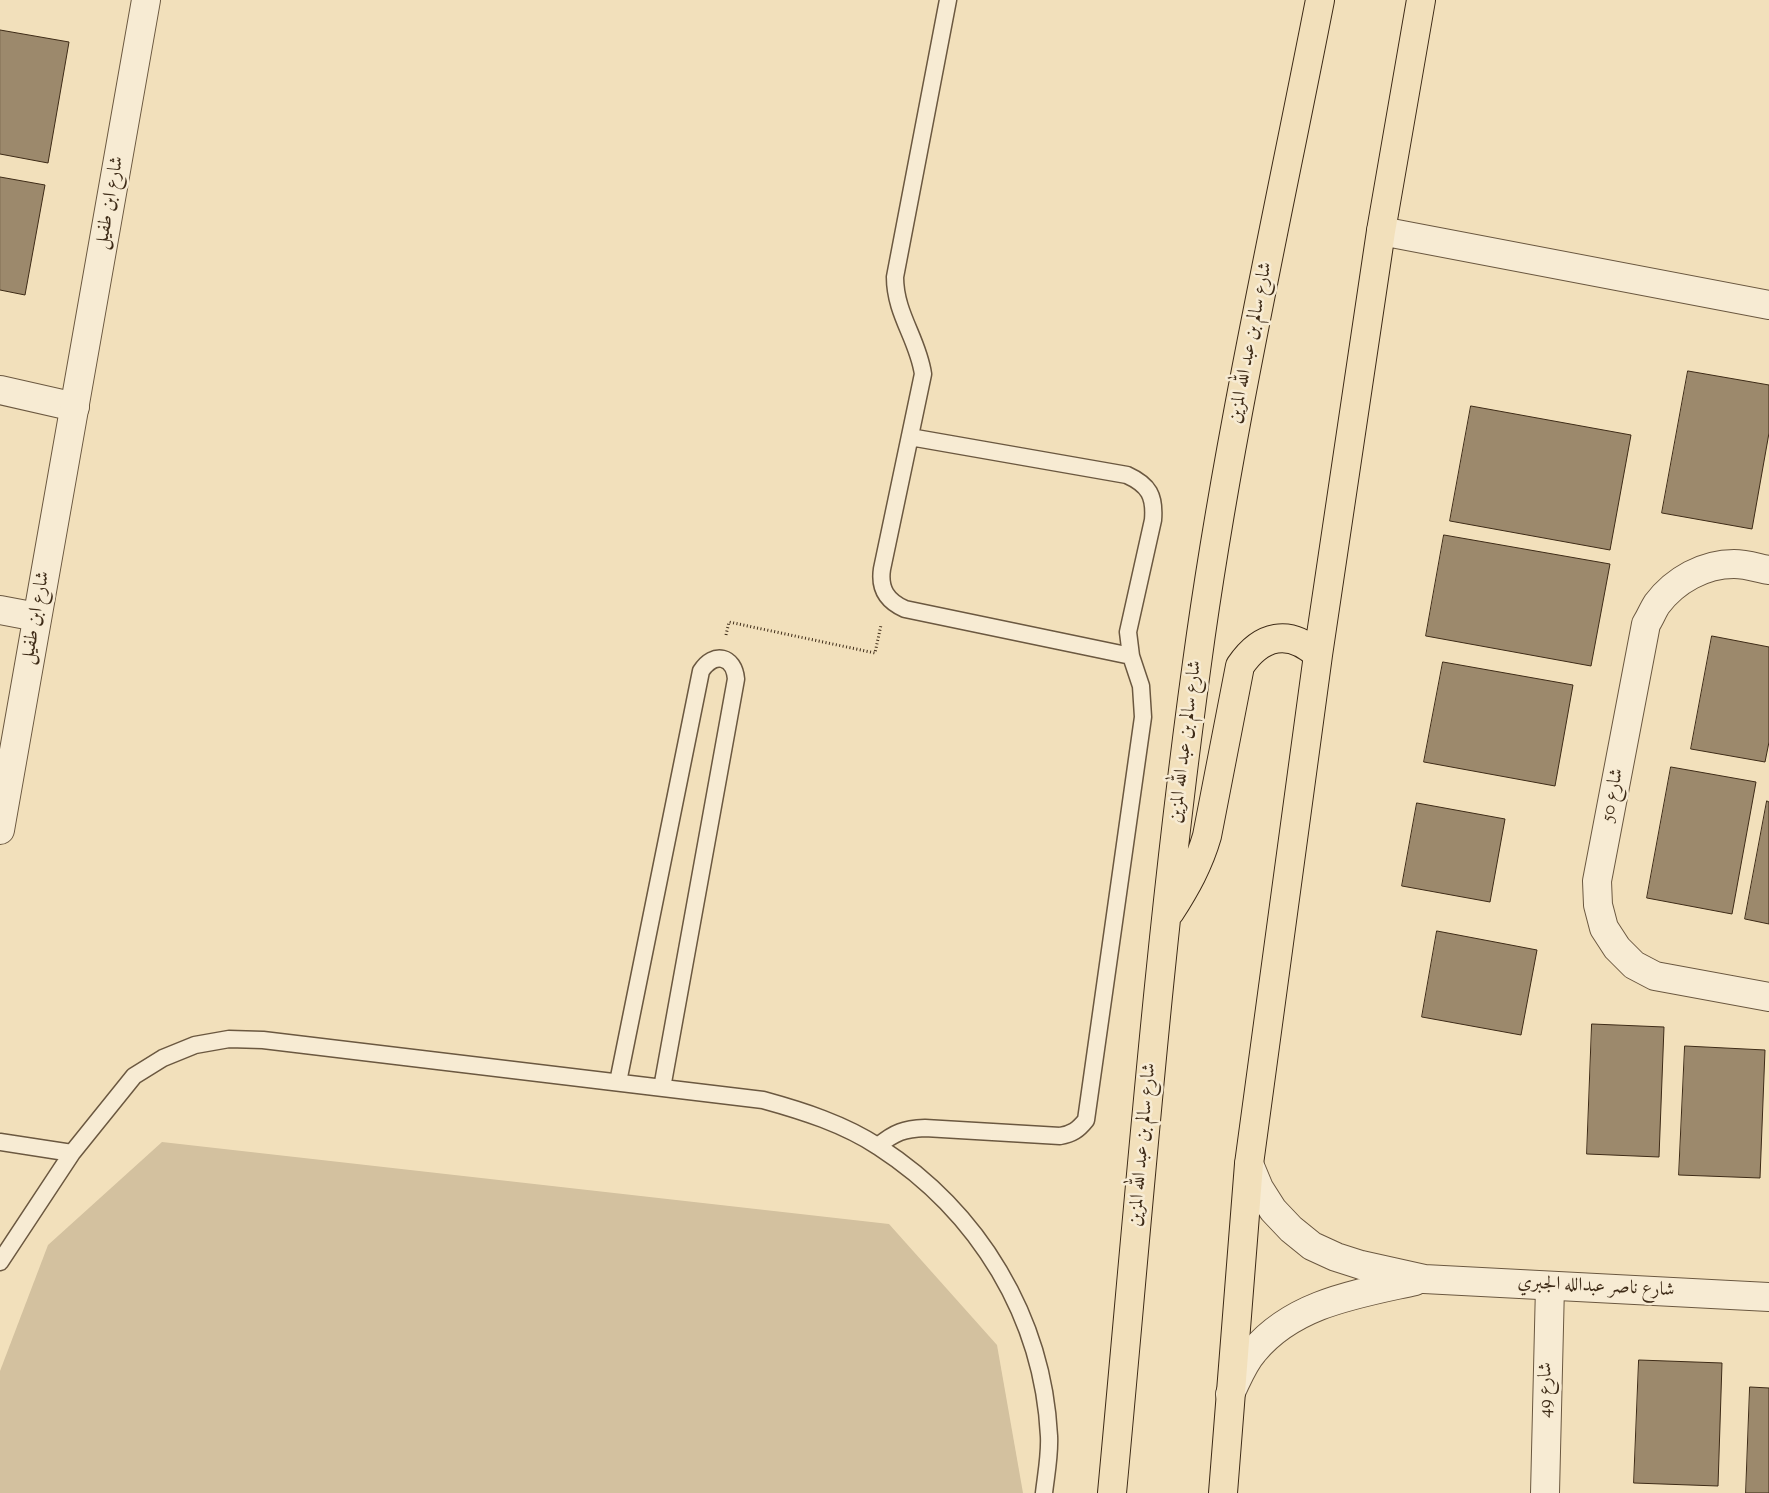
<!DOCTYPE html>
<html>
<head>
<meta charset="utf-8">
<style>
	body { margin:0 }
	canvas { display:block; background:#f2e0bb }
</style>
</head>
<body>
<canvas width="1769" height="1493"></canvas>
<script>
const g = document.querySelector('canvas').getContext('2d');
g.lineJoin = 'round';
function paint(path, color) { g.fillStyle = color; g.fill(path, 'evenodd'); }
function stroke(path, color, width, dash) { g.strokeStyle = color; g.lineWidth = width; g.lineCap = dash ? 'butt' : 'round'; g.setLineDash(dash || []); g.stroke(path); }
function drawText(font, color, halo, rows, align = 'center') {
  g.font = font + ' "Sorts Mill Goudy",Amiri,serif'; g.lineWidth = 5; g.setLineDash([]); g.textBaseline = 'middle'; g.strokeStyle = halo; g.fillStyle = color; for (const [text, x, y, turn = 0] of rows) {
    g.save(); g.translate(x, y); g.rotate((+turn || 0) * Math.PI / 180); g.textAlign = isNaN(turn) ? turn : align; if (halo) g.strokeText(text, 0, 0); g.fillText(text, 0, 0); g.restore();
  }
}
paint(new Path2D(`
	M 162,1142 L 889,1224 L 997,1345 L 1023,1493 L 0,1493 L 0,1371 L 48,1245 Z`), '#d3c19f');
const building = new Path2D(`
	M 0,30 L 69,42 L 48,163 L 0,154 Z
	M 0,177 L 45,185 L 25,295 L 0,290 Z
	M 1688,371 L 1769,385 L 1769,433 L 1752,529 L 1662,513 Z
	M 1471,406 L 1631,435 L 1610,550 L 1450,521 Z
	M 1444,535 L 1610,564 L 1591,666 L 1426,636 Z
	M 1712,636 L 1769,647 L 1769,742 L 1765,762 L 1691,749 Z
	M 1443,662 L 1573,685 L 1555,786 L 1424,762 Z
	M 1671,767 L 1756,782 L 1732,914 L 1647,898 Z
	M 1767,801 L 1769,802 L 1769,924 L 1745,919 Z
	M 1417,803 L 1505,819 L 1490,902 L 1402,886 Z
	M 1437,931 L 1537,950 L 1521,1035 L 1422,1017 Z
	M 1592,1024 L 1664,1027 L 1659,1157 L 1587,1154 Z
	M 1685,1046 L 1765,1050 L 1760,1178 L 1679,1175 Z
	M 1639,1360 L 1722,1363 L 1718,1486 L 1634,1483 Z
	M 1750,1387 L 1769,1388 L 1769,1493 L 1746,1493 Z`);
paint(building, '#9c896c');
stroke(building, '#3e2b17', 1);
const service = new Path2D(`
	M 948,0 L 895,277 C 895,314 918,339 923,374 L 882,569 C 879,589 887,601 905,609 L 1131,656
	M 618,1082 L 701,671 C 714,651 734,656 736,679 L 662,1088
	M 0,1142 L 72,1153
	M 878,1146 C 895,1132 904,1129 925,1128 L 1060,1136 C 1072,1134 1078,1130 1086,1120 L 1143,717 L 1141,686 L 1131,656 L 1128,632 L 1153,520 C 1155,496 1149,485 1127,475 L 910,437
	M 0,1262 L 72,1153 L 134,1076 L 163,1058 L 195,1045 L 229,1039 L 263,1040 L 763,1100 C 803,1111 844,1124 879,1147 C 979,1212 1043,1317 1049,1436 C 1050,1455 1046,1475 1044,1493`);
const minor = new Path2D(`
	M 1381,231 L 1769,305
	M 0,390 L 75,407
	M 1769,570 C 1758,568 1746,564 1734,564 C 1704,564 1675,580 1657,604 C 1653,610 1650,618 1646,624 L 1597,881 L 1598,905 L 1604,928 L 1617,948 L 1634,965 L 1655,976 L 1769,997
	M 0,610 L 37,617
	M 1545,1493 L 1550,1286`);
const tertiary = new Path2D(`
	M 0,830 L 146,0
	M 1249,1164 L 1259,1188 L 1273,1210 L 1291,1229 L 1312,1246 L 1336,1257 L 1361,1265 L 1424,1279 L 1769,1297
	M 1230,1394 C 1237,1380 1243,1363 1254,1351 C 1294,1303 1357,1294 1415,1281`);
const primary = new Path2D(`
	M 1170,912 C 1186,887 1199,864 1207,836 L 1240,666 C 1261,635 1289,628 1318,655
	M 1112,1493 C 1138,1216 1159,939 1197,663 C 1227,441 1277,220 1320,0
	M 1223,1493 L 1249,1164 L 1318,655 L 1381,231 L 1421,0`);
stroke(service, '#6b5840', 19);
stroke(minor, '#6b5840', 30);
stroke(tertiary, '#6b5840', 30);
stroke(primary, '#3e2b17', 30);
stroke(new Path2D(`
	M 726,635 L 729,622 L 875,653 L 881,625`), '#3e2b17', 3, [1, 2.5]);
stroke(service, '#f7ebd3', 16);
stroke(minor, '#f7ebd3', 28);
stroke(tertiary, '#f7ebd3', 28);
stroke(primary, '#f2e0bb', 28);
drawText('19px', '#3e2b17', '#f7ebd3', [
	["شارع ابن طفيل",111,203,-80],
	["شارع سالم بن عبد الله المزين",1252,343,-79],
	["شارع ابن طفيل",37,618,-80],
	["شارع سالم بن عبد الله المزين",1187,742,-83],
	["شارع 50",1614,795,-79],
	["شارع سالم بن عبد الله المزين",1144,1145,-85],
	["شارع ناصر عبدالله الجبري",1596,1288,3],
	["شارع 49",1547,1390,-89]
]);
</script>
</body>
</html>
